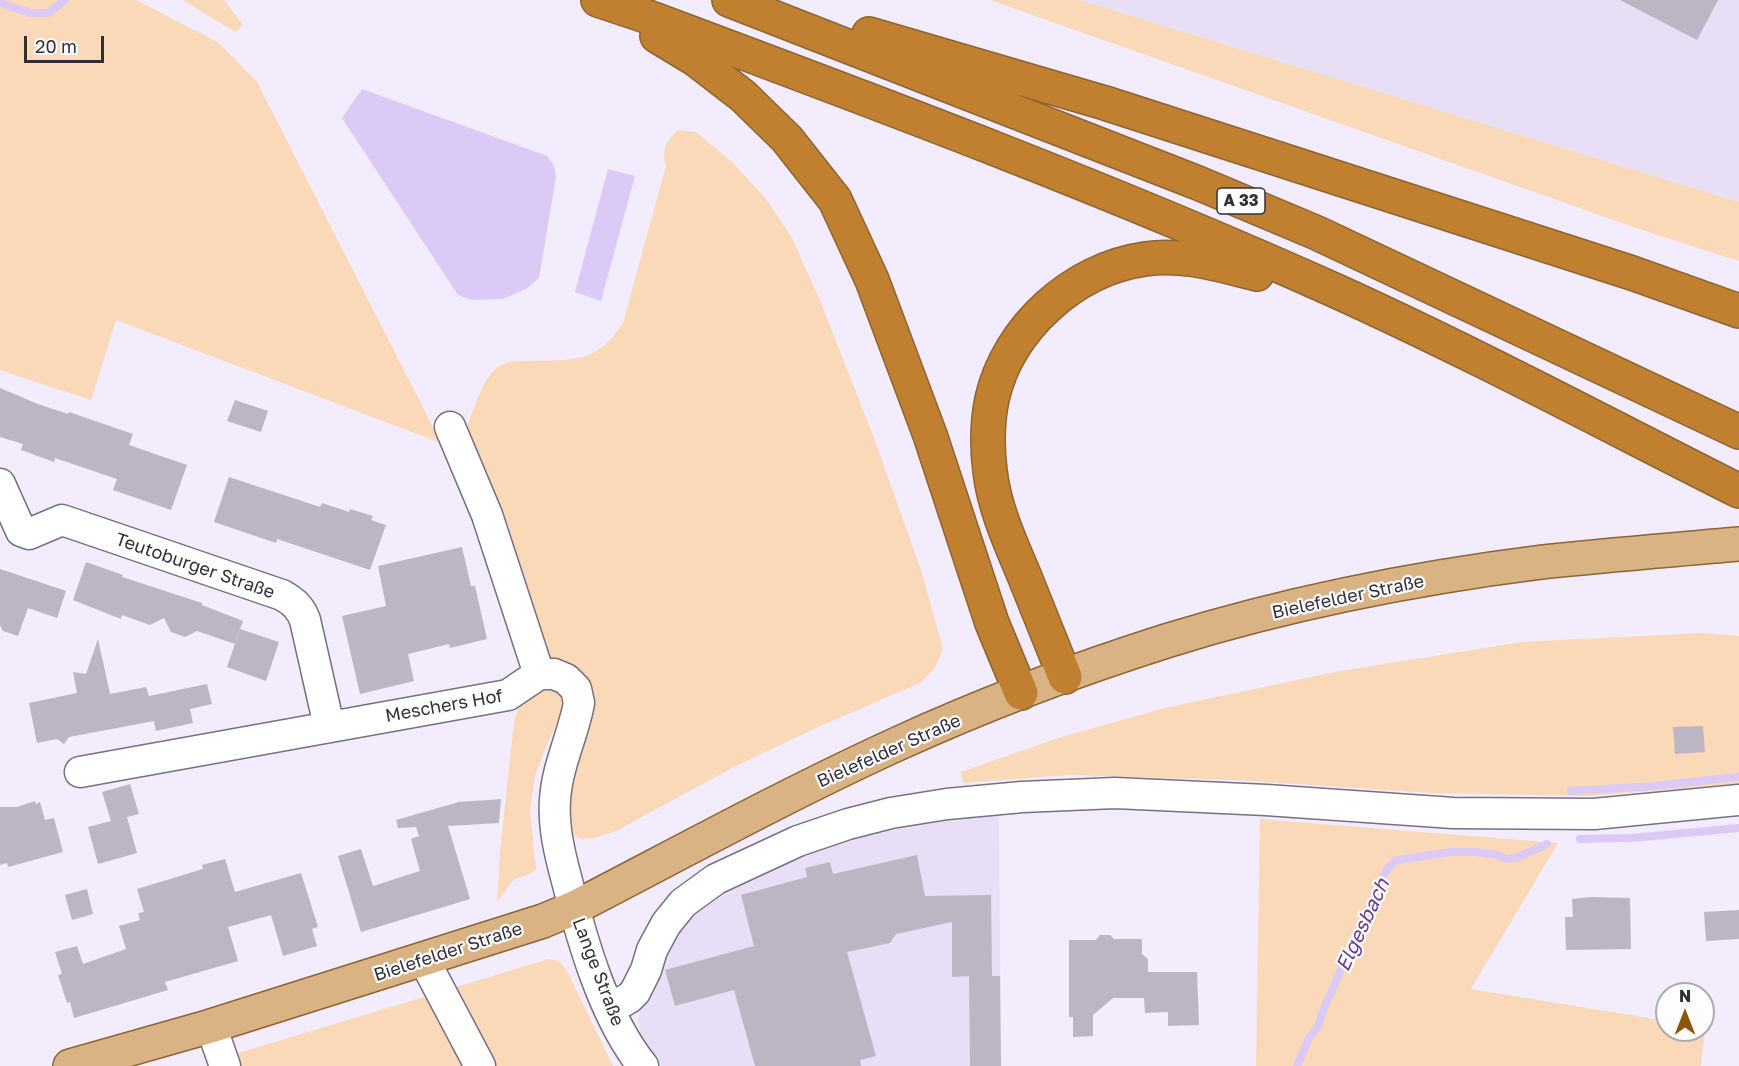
<!DOCTYPE html>
<html>
<head>
<meta charset="utf-8">
<style>
	body { margin:0 }
	#map { position:relative; width:1739px; height:1066px; overflow:hidden; background:#f2ecfc; font-family:"Golos Text",sans-serif }
	canvas { display:block }
	.north { position:absolute; left:1655px; top:982px; width:60px; height:60px; box-sizing:border-box; background:#fdfcff; border:2px solid #acaaaf; border-radius:50%; rotate:0deg; font-size:16px; font-weight:700; line-height:24px; text-align:center; color:#323036 }
	.north::after { content:''; display:block; margin:auto; width:21px; height:27px; background:#8c5708; clip-path:polygon(50% 0,100% 100%,50% 72%,0 100%) }
	.scale { position:absolute; left:24px; top:36px; width:80px; height:27px; box-sizing:border-box; border:3px solid #323036; border-top:0; padding-left:8px; font-size:18px; line-height:21px; white-space:nowrap; color:#323036; -webkit-text-stroke:4px #fdfcff; paint-order:stroke }
</style>
</head>
<body>
<div id="map">
<canvas width="1739" height="1066"></canvas>
<div class="north">N</div>
<div class="scale">20 m</div>
</div>
<script>
const g = document.querySelector('canvas').getContext('2d');
g.lineJoin = 'round';
function paint(path, color) { g.fillStyle = color; g.fill(path, 'evenodd'); }
function stroke(path, color, width, dash) { g.strokeStyle = color; g.lineWidth = width; g.lineCap = dash ? 'butt' : 'round'; g.setLineDash(dash || []); g.stroke(path); }
function drawText(font, color, halo, rows, align = 'center') {
  g.font = font + ' "Golos Text",sans-serif'; g.lineWidth = 4.5; g.setLineDash([]); g.textBaseline = 'middle'; g.strokeStyle = halo; g.fillStyle = color; for (const [text, x, y, turn = 0] of rows) {
    g.save(); g.translate(x, y); g.rotate((+turn || 0) * Math.PI / 180); g.textAlign = isNaN(turn) ? turn : align; if (halo) g.strokeText(text, 0, 0); g.fillText(text, 0, 0); g.restore();
  }
}
paint(new Path2D(`
	M 1080,0 L 1739,0 L 1739,202 Z
	M 999,815 L 1001,1066 L 662,1066 L 660,1064 L 641,1034 L 638,1021 L 644,990 L 688,912 L 744,877 L 806,853 L 883,832 L 963,818 Z`), '#e8dff6');
paint(new Path2D(`
	M 0,0 L 136,0 L 219,43 L 257,82 L 441,443 L 116,320 L 91,400 L 0,370 Z
	M 183,0 L 224,0 L 243,25 L 235,32 Z
	M 990,0 L 1080,0 L 1739,202 L 1739,261 L 1642,230 Z
	M 678,130 L 696,132 L 733,163 L 766,199 L 792,238 L 821,303 L 874,438 L 922,573 L 943,649 L 935,668 L 920,683 L 818,727 L 734,767 L 616,831 L 594,838 L 581,839 L 574,835 L 569,828 L 567,802 L 592,705 C 592,701 593,695 592,691 C 587,673 556,665 543,653 L 464,436 C 471,417 481,381 496,369 C 505,361 515,361 526,361 C 572,359 595,366 623,323 L 666,166 C 661,150 666,141 678,130 Z
	M 1702,633 L 1739,636 L 1739,784 L 1588,796 L 1432,793 L 1235,780 L 1069,775 L 963,783 L 961,772 L 1061,737 L 1169,707 L 1340,671 L 1522,642 Z
	M 546,686 L 555,689 L 561,695 L 563,704 L 561,715 L 548,742 L 535,776 L 530,810 L 536,869 C 529,877 521,875 513,881 C 507,886 504,895 497,901 L 500,852 L 514,722 L 520,703 Z
	M 1260,819 L 1558,843 L 1471,989 L 1667,1021 L 1667,1030 L 1703,1030 L 1703,1027 L 1705,1027 L 1701,1066 L 1256,1066 Z
	M 549,959 L 559,961 L 567,971 L 613,1066 L 471,1066 L 470,1064 L 462,1066 L 236,1066 L 232,1055 Z`), '#fad9b8');
paint(new Path2D(`
	M 362,89 L 547,156 L 554,166 L 556,177 L 539,278 L 526,289 L 503,299 L 472,300 L 458,295 L 342,118 Z
	M 608,169 L 635,176 L 601,301 L 575,292 Z`), '#dbcaf5');
stroke(new Path2D(`
	M 0,3 L 30,13 L 48,13 L 65,0
	M 1571,791 L 1654,786 L 1737,777
	M 1580,839 L 1632,838 L 1739,828
	M 1297,1066 L 1309,1038 L 1319,1025 L 1322,1013 L 1379,884 L 1387,869 L 1395,861 L 1404,859 L 1451,852 L 1476,852 L 1497,855 L 1507,859 L 1516,858 L 1547,844`), '#dbcaf5', 8);
paint(new Path2D(`
	M 1620,0 L 1718,0 L 1697,40 Z
	M 0,388 L 38,404 L 68,414 L 69,412 L 133,434 L 129,445 L 187,465 L 171,510 L 113,490 L 117,479 L 55,458 L 54,462 L 21,450 L 23,444 L 0,437 Z
	M 235,400 L 268,411 L 261,432 L 227,421 Z
	M 229,477 L 320,507 L 322,503 L 349,512 L 350,509 L 373,516 L 371,520 L 386,525 L 370,570 L 277,539 L 276,543 L 214,522 Z
	M 462,547 L 471,586 L 475,586 L 487,639 L 450,648 L 449,644 L 408,654 L 414,681 L 360,694 L 342,616 L 386,606 L 378,566 Z
	M 86,562 L 123,575 L 122,577 L 202,603 L 202,605 L 243,621 L 235,644 L 197,631 L 185,637 L 171,632 L 164,618 L 150,625 L 122,615 L 121,619 L 73,600 Z
	M 0,569 L 66,591 L 57,618 L 28,608 L 18,636 L 3,631 L 0,625 Z
	M 240,629 L 279,642 L 266,681 L 227,667 Z
	M 98,639 L 110,694 L 146,687 L 149,696 L 207,684 L 212,704 L 190,709 L 193,723 L 156,731 L 154,721 L 69,737 L 64,744 L 57,739 L 37,743 L 29,703 L 77,693 L 73,672 L 86,674 Z
	M 1703,726 L 1705,752 L 1675,754 L 1673,727 Z
	M 130,784 L 139,814 L 127,817 L 137,853 L 98,864 L 88,827 L 111,821 L 102,792 Z
	M 501,799 L 499,823 L 448,826 L 470,899 L 361,932 L 338,856 L 361,849 L 373,886 L 420,871 L 411,839 L 419,836 L 416,827 L 398,828 L 396,820 L 459,802 Z
	M 35,801 L 36,804 L 40,802 L 45,820 L 54,818 L 63,852 L 8,867 L 7,863 L 0,865 L 0,807 L 17,807 Z
	M 917,855 L 925,896 L 991,895 L 992,976 L 1000,976 L 1001,1066 L 970,1066 L 969,976 L 952,977 L 952,922 L 896,934 L 890,943 L 847,952 L 876,1056 L 860,1060 L 861,1066 L 755,1066 L 734,990 L 675,1006 L 665,970 L 754,946 L 741,895 L 807,877 L 805,868 L 830,862 L 833,874 Z
	M 225,859 L 235,892 L 301,873 L 318,927 L 312,929 L 317,946 L 283,956 L 271,915 L 228,927 L 238,961 L 165,982 L 168,990 L 74,1018 L 70,1002 L 67,1003 L 58,975 L 62,974 L 55,952 L 77,946 L 83,964 L 126,949 L 119,926 L 140,920 L 138,913 L 144,912 L 137,889 L 203,869 L 202,865 Z
	M 87,889 L 93,914 L 72,920 L 65,895 Z
	M 1590,897 L 1630,898 L 1631,949 L 1566,950 L 1565,917 L 1573,917 L 1572,899 Z
	M 1739,910 L 1739,939 L 1706,941 L 1704,912 Z
	M 1100,935 L 1110,935 L 1114,939 L 1142,939 L 1142,954 L 1148,959 L 1148,972 L 1197,972 L 1199,1025 L 1168,1026 L 1168,1012 L 1145,1013 L 1144,998 L 1113,998 L 1093,1015 L 1093,1036 L 1073,1037 L 1073,1017 L 1069,1017 L 1069,940 L 1096,940 Z`), '#bbb5c4');
const minor = new Path2D(`
	M 450,427 L 487,515 L 539,674
	M 0,484 L 21,531 L 29,534 L 62,520 L 282,595 C 294,602 300,607 305,620 L 329,726
	M 80,772 L 508,695 L 539,674 L 554,674 L 566,679 L 576,689 L 579,703 C 573,736 557,766 555,800 C 553,827 560,855 567,881 C 582,940 604,1018 643,1066
	M 424,960 L 480,1066
	M 609,1009 L 629,998 L 635,992 L 646,970 L 652,950 L 666,924 L 683,903 L 716,879 L 798,841 L 848,824 L 891,813 L 947,804 L 1022,797 L 1115,793 L 1266,800 L 1453,813 L 1594,814 L 1739,800
	M 211,1026 L 225,1066`);
const major = new Path2D(`
	M 70,1066 L 211,1026 L 543,921 L 574,908 C 680,853 786,795 895,745 C 982,705 1075,670 1166,641 C 1288,603 1415,578 1542,562 C 1607,555 1673,550 1739,544`);
const highway = new Path2D(`
	M 598,0 L 640,14 C 873,101 1107,188 1334,290 C 1471,352 1604,423 1739,491
	M 729,0 L 1198,183 L 1317,233 L 1739,432
	M 869,34 L 1105,103 L 1632,273 L 1739,311
	M 657,36 L 695,59 L 743,96 L 787,139 L 835,200 L 872,280 L 930,435 L 992,623 L 1021,693
	M 1065,677 C 1051,643 1038,609 1024,575 C 1010,542 994,507 990,471 C 987,447 987,423 992,399 C 1008,328 1074,269 1145,259 C 1183,253 1220,265 1257,274`);
stroke(minor, '#77717f', 33);
stroke(major, '#8e6432', 36);
stroke(highway, '#8e6432', 36);
stroke(minor, '#fff', 30);
stroke(major, '#d9b383', 33);
stroke(highway, '#c08030', 33);
for (const [x, y, w] of [
	[1241,201,48]
]) { const box = new Path2D(); box.roundRect(x - w / 2, y - 13, w, 26, 4.5); g.fillStyle = '#fdfcff'; g.fill(box); stroke(box, '#323036', 1.5); }
drawText('bold 16px', '#323036', null, [
	["A 33",1241,201]
]);
drawText('18px', '#323036', '#fdfcff', [
	["Teutoburger Straße",195,566,19],
	["Bielefelder Straße",1348,597,-12],
	["Meschers Hof",444,706,-10],
	["Bielefelder Straße",889,751,-24],
	["Bielefelder Straße",448,952,-18],
	["Lange Straße",598,972,69]
]);
drawText('italic 20px', '#663e91', '#fdfcff', [
	["Elgesbach",1363,925,-65]
]);
</script>
</body>
</html>
